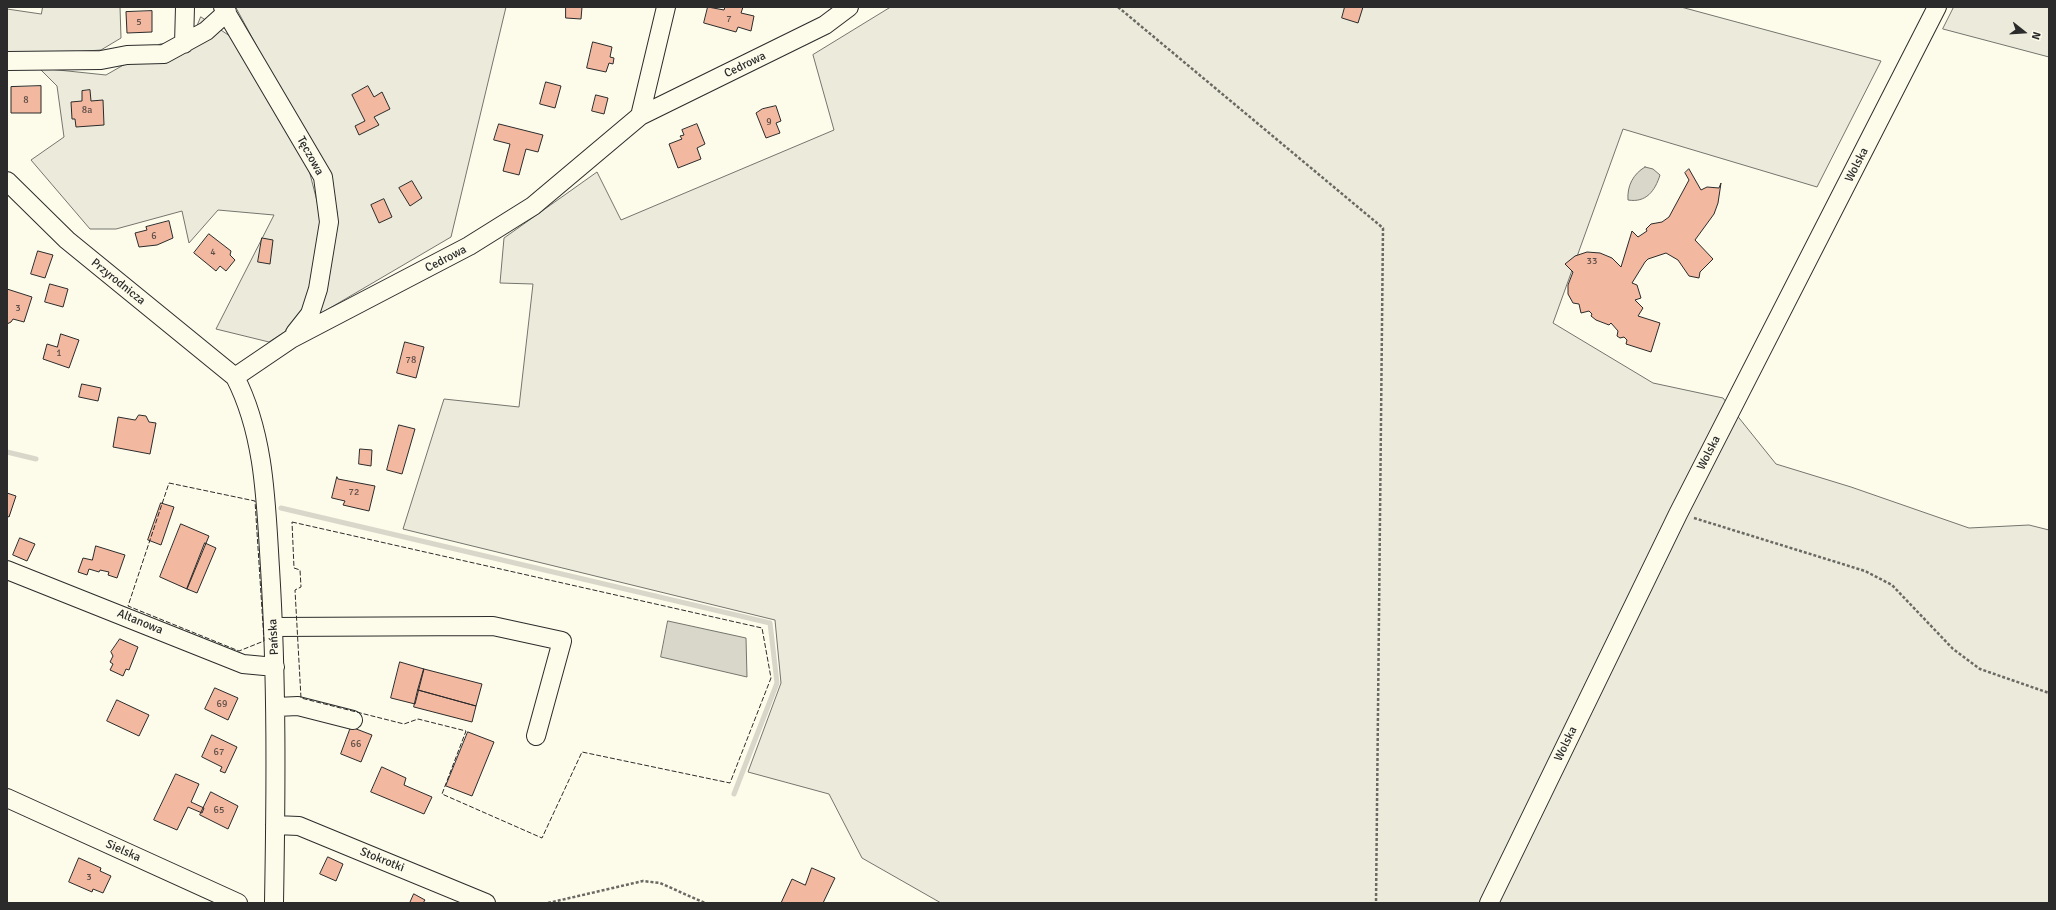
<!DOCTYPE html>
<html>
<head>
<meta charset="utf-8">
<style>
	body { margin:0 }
	#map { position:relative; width:2056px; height:910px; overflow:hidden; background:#fdfbea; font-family:Signika,sans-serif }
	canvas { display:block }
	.frame { position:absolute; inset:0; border:8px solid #2b2b2b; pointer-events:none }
	.north { position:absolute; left:2004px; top:12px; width:40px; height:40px; -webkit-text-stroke:3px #fdfbea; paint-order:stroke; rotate:107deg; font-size:11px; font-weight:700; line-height:16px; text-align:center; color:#2b2b2b }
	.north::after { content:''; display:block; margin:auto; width:14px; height:18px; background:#2b2b2b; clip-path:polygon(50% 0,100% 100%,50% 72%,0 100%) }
</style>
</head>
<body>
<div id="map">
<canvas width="2056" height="910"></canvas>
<div class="frame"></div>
<div class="north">N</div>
</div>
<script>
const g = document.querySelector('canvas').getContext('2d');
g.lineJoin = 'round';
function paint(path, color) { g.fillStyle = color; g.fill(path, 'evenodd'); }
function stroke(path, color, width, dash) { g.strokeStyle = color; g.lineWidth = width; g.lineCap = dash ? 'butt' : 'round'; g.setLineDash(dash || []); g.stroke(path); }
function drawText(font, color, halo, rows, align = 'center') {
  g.font = font + ' Signika,sans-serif'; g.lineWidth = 3; g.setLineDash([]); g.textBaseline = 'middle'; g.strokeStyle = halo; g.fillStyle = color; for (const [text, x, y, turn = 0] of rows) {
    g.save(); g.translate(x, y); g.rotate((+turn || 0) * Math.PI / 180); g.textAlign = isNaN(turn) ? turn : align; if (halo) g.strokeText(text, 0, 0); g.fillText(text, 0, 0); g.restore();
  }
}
const green = new Path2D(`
	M 43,7 L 120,7 L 121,38 L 101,50 L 31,55 L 7,55 L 7,9 L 41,14 Z
	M 236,7 L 506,7 L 451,237 L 318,315 L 337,212 L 329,180 Z
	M 891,7 L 1681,7 L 1881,61 L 1817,187 L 1623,129 L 1553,323 L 1653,383 L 1723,398 L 1776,464 L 1851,487 L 1969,528 L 2029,525 L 2049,530 L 2049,903 L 941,903 L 862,858 L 829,794 L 748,772 L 781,683 L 775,620 L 403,529 L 444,399 L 519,407 L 533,284 L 500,283 L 504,238 L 597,172 L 621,220 L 834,130 L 813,55 Z
	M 1954,7 L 2049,7 L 2049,57 L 1943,29 Z
	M 201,17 L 236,40 L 309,170 L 327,240 L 307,314 L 292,327 L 269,342 L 216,329 L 274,215 L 218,210 L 189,243 L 182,211 L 116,229 L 90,229 L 31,160 L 64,137 L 57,86 L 39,68 L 106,75 L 160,44 L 190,42 Z`);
paint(green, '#ecebdb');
stroke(green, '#74746e', 1);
const water = new Path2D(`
	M 1645,167 L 1653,169 L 1660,175 C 1655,191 1646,203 1628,200 C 1627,186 1633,174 1645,167 Z
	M 668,621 L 746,638 L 747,677 L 661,657 Z`);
paint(water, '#d8d7c9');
stroke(water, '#74746e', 1);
stroke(new Path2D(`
	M 7,452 L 36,459
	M 281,508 L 770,623 L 777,683 L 734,794`), '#d8d7c9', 5);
const building = new Path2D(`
	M 566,7 L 582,7 L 581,19 L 566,18 Z
	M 708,7 L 724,10 L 725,7 L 743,7 L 741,13 L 754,16 L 751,31 L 738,27 L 736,32 L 704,23 Z
	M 1345,7 L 1363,7 L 1358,23 L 1342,18 Z
	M 152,11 L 152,32 L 127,33 L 126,12 Z
	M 593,42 L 612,47 L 610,57 L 614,58 L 613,64 L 609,63 L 606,72 L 587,68 Z
	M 546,82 L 561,86 L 555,108 L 540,104 Z
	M 41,86 L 41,113 L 11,113 L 11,87 Z
	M 368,86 L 374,97 L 382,92 L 390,109 L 374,117 L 379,125 L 359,135 L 355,126 L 365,121 L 352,95 Z
	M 90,90 L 91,101 L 103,100 L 104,125 L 76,127 L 75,119 L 72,119 L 71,102 L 82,101 L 82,91 Z
	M 596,95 L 608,98 L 604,114 L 592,111 Z
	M 776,106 L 781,121 L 776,123 L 780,133 L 766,138 L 756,113 L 762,109 Z
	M 499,124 L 543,135 L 538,152 L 526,149 L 519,175 L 503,171 L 510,144 L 494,140 Z
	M 697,124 L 705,144 L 697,148 L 701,159 L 678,168 L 669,144 L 682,139 L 680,136 L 684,135 L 682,130 Z
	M 1689,169 L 1701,190 L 1707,187 L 1719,188 L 1721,183 L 1718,203 L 1714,214 L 1695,240 L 1713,259 L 1700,272 L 1699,278 L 1689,276 L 1678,260 L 1666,253 L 1648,259 L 1645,262 L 1632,283 L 1637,285 L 1641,298 L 1635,300 L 1643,308 L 1638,316 L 1660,323 L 1651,352 L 1626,344 L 1627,340 L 1624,337 L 1620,338 L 1617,336 L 1618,331 L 1611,323 L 1609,325 L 1596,320 L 1591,316 L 1592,314 L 1589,311 L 1581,313 L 1579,304 L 1573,303 L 1568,294 L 1568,285 L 1573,272 L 1565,264 L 1575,256 L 1587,252 L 1600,253 L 1612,258 L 1621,267 L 1632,231 L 1638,237 L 1647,231 L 1646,229 L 1651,224 L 1662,222 L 1669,217 L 1689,180 L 1685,173 Z
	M 412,181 L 422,198 L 410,206 L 399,188 Z
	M 384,199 L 392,217 L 379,223 L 371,205 Z
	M 169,221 L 173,238 L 157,245 L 139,247 L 135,233 L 147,230 L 146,227 Z
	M 209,234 L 231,251 L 230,255 L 235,260 L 226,271 L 220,266 L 216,271 L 194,253 Z
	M 262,238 L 273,240 L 270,264 L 258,262 Z
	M 38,251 L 53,255 L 45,278 L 31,274 Z
	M 50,284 L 68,289 L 63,307 L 45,302 Z
	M 7,289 L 32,297 L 24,322 L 13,319 L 11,322 L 7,324 Z
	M 61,334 L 79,340 L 69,368 L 43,359 L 47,344 L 57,347 Z
	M 405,342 L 424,347 L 416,378 L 397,373 Z
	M 82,384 L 101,388 L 98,401 L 79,397 Z
	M 139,415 L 146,416 L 149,422 L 156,423 L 150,454 L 113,447 L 118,417 L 135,420 Z
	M 399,425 L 415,429 L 402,474 L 387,470 Z
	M 360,449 L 372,450 L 371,466 L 359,464 Z
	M 337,477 L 338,479 L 375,486 L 369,511 L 343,505 L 345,501 L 332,498 Z
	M 7,493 L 16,496 L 9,517 L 7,516 Z
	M 161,503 L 174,507 L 161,545 L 148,540 Z
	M 181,524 L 209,536 L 187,589 L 160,577 Z
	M 20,538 L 35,544 L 27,561 L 13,555 Z
	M 205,543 L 216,548 L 197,593 L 187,589 Z
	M 96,546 L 125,555 L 117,578 L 108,575 L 109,572 L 100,570 L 99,572 L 89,569 L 87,575 L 78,572 L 83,558 L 92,560 Z
	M 120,639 L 138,647 L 129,670 L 126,669 L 123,676 L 110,670 L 113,664 L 110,662 L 113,656 L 111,652 Z
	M 400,662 L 424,669 L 415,704 L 391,698 Z
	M 424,669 L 482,684 L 476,706 L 418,690 Z
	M 215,688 L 238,698 L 228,720 L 205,709 Z
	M 418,690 L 476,706 L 472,722 L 414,707 Z
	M 117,700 L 149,715 L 139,736 L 107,721 Z
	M 351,727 L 372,735 L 361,762 L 341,754 Z
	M 468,732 L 494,742 L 472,796 L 446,786 Z
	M 212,735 L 237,747 L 225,773 L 220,771 L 222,767 L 202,757 Z
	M 382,767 L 406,778 L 404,785 L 432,797 L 424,814 L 371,792 Z
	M 176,774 L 199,784 L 191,802 L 204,808 L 202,813 L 188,807 L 177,830 L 154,820 Z
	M 211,792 L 238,806 L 228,829 L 200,815 Z
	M 328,857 L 343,864 L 336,881 L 320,874 Z
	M 79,858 L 101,868 L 100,871 L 111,876 L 103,893 L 93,889 L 92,892 L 69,882 Z
	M 812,868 L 835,878 L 823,903 L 781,903 L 792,879 L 805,885 Z
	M 414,894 L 425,900 L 423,903 L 410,903 Z`);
paint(building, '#f2b8a0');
stroke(building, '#2b2b2b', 1);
const minor = new Path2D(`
	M 223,7 L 323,177 L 329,222 L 318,289 L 310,314 L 295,333
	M 184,44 L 185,7
	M 7,61 L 101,60 L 127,55 L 164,54 L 206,31 L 227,12
	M 640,116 L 666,7
	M 7,181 L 67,240 L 235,377 C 265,435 266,504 270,568 C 277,681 276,790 274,903
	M 235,377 L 291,339 L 469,246 L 533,206 L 640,116 L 825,25 L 849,7
	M 7,570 L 243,664 L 275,667
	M 273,627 L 493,626 L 562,641 L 536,736
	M 276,707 L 298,706 L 353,720
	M 7,798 L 238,903
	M 275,825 L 299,826 L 486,903
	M 1489,903 L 1678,514 L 1937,7`);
stroke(minor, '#2b2b2b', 20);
stroke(new Path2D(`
	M 1118,7 L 1383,228 L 1376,903
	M 1694,518 L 1865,571 L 1892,585 L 1953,649 L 1980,669 L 2049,693
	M 548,903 L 643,881 L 660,883 L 705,903`), '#6a6964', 2.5, [3, 2]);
stroke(minor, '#fdfbea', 18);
stroke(new Path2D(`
	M 169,483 L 255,501 L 264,641 L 239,651 L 128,606 Z
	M 292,522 L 762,628 L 771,678 L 730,783 L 582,752 L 542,838 L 442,794 L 466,731 L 418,719 L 404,724 L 301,698 L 295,590 L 301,587 L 300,570 L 294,568 Z`), '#2b2b2b', 1, [5, 2]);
drawText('10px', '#5d4e48', null, [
	["7",729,19],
	["5",139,22],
	["8",26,100],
	["8a",87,110],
	["9",769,122],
	["6",154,236],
	["4",213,252],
	["33",1592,261],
	["3",18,308],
	["1",59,353],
	["78",411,360],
	["72",354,492],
	["69",222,704],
	["66",356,744],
	["67",219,752],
	["65",219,810],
	["3",89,877]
]);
drawText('12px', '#2b2b2b', '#fdfbea', [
	["Cedrowa",745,65,-26],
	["Tęczowa",310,156,61],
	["Wolska",1857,165,-63],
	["Cedrowa",446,259,-27],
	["Przyrodnicza",118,282,39],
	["Wolska",1709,453,-63],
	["Altanowa",140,622,22],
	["Pańska",274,637,-93],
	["Wolska",1566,744,-64],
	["Sielska",123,851,24],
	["Stokrotki",382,860,22]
]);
</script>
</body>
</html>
